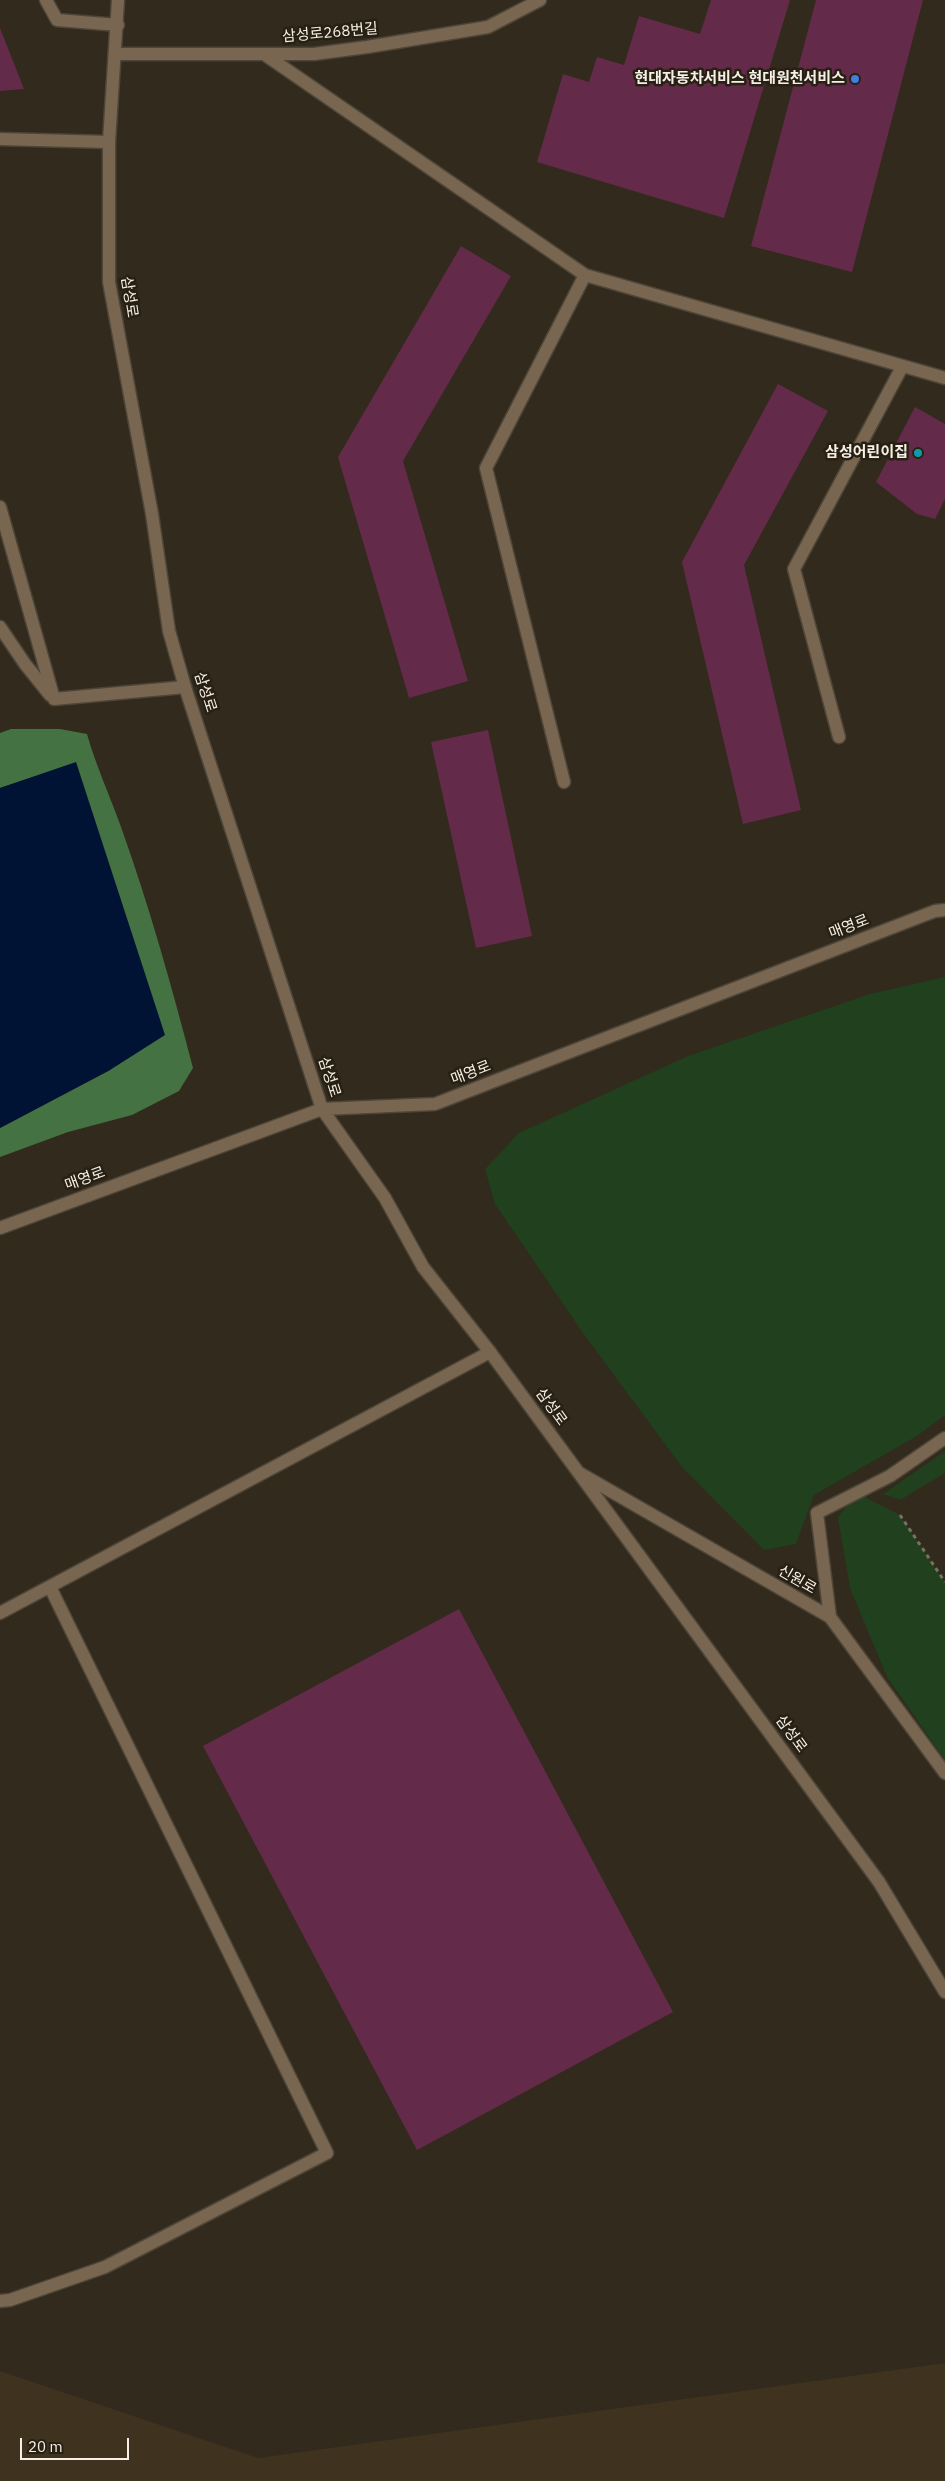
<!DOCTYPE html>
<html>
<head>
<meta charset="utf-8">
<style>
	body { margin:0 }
	#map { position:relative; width:945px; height:2481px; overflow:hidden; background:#322a1c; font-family:"IBM Plex Sans",sans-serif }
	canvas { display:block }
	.scale { position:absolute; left:20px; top:2438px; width:109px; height:22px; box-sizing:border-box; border:2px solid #f5efe7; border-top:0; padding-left:6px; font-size:15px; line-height:18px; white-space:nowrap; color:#f5efe7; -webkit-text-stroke:4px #282013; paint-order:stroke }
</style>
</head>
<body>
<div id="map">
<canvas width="945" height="2481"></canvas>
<div class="scale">20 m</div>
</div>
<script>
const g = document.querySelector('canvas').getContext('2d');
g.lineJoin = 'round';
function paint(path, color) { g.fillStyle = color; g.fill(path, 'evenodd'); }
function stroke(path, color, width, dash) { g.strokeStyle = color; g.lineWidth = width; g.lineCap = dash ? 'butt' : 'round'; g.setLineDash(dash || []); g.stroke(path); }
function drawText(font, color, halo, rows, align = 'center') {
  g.font = font + ' "IBM Plex Sans","Noto Sans KR",sans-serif'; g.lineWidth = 5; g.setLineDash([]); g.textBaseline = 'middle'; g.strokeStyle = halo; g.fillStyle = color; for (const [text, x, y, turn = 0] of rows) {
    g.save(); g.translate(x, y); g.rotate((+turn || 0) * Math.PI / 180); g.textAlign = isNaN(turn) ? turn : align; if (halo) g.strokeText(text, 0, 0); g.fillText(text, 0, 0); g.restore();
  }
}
paint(new Path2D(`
	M 945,2363 L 945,2481 L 0,2481 L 0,2371 L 258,2458 Z`), '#3f321f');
paint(new Path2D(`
	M 945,977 L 945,1415 L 917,1436 L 814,1495 L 796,1544 L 764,1550 L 682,1467 L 583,1333 L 495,1204 L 485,1169 L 519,1133 L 688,1056 L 870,994 Z
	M 945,1451 L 945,1473 L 900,1500 L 883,1494 Z
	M 857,1493 L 900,1515 L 945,1582 L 945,1760 L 887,1677 L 850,1588 L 838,1517 Z`), '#20401e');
paint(new Path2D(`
	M 11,729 L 60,729 L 87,734 C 96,766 110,796 121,827 C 149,905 172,987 193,1068 L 179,1091 L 132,1115 L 68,1132 L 0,1157 L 0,1128 L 110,1070 L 76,763 L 0,788 L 0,733 Z`), '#447242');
paint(new Path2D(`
	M 76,762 L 165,1035 L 110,1070 L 0,1128 L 0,788 Z`), '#001334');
paint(new Path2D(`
	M 711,0 L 790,0 L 724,218 L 537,162 L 563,74 L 589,82 L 597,57 L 624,65 L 639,16 L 700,34 Z
	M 816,0 L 923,0 L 852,272 L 751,246 Z
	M 0,28 L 24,89 L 0,91 Z
	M 461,246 L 511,276 L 403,461 L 468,681 L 409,698 L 338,457 Z
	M 778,384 L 828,411 L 744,565 L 801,810 L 743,824 L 682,562 Z
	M 915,407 L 945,424 L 945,499 L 935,519 L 917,514 L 876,482 Z
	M 488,730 L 532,936 L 476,948 L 431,742 Z
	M 459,1609 L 673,2012 L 417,2150 L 203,1746 Z`), '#632b49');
const minor = new Path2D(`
	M 46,0 L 57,20 L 118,25
	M 116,54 L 314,54 L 367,47 L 488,27 L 540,0
	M 264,54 L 585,275 L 945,378
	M 0,139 L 109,142
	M 0,507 L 54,699 L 185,687
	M 0,627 L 25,664 L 50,695
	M 839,737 L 794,569 L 902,367
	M 564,782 L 486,468 L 585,275
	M 581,1474 L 830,1617 L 945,1773
	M 0,1613 L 490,1352
	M 830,1617 L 817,1513 L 890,1476 L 945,1438
	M 0,2301 L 10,2300 L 105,2267 L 327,2153 L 50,1587`);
const tertiary = new Path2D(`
	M 118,0 L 109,142 L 109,282 L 152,514 L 169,631 L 185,687 L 322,1109 L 385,1198 L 423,1267 L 490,1352 L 879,1882 L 945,1992
	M 0,1228 L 322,1109 L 435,1104 L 935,911 L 945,910`);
stroke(minor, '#4d4638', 15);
stroke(tertiary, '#4d4638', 15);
stroke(new Path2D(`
	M 900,1515 L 945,1582`), '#777064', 3, [4, 4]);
stroke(minor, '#796651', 12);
stroke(tertiary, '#796651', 12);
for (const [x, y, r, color] of [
	[855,79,5,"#3f7fe0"],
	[918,453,5,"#0f9aa8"]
]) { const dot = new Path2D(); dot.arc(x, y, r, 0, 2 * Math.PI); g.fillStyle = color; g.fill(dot); stroke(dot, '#282013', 2); }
drawText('15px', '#f5efe7', '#282013', [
	["삼성로268번길",330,33,-5],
	["삼성로",129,297,81],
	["삼성로",205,692,72],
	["매영로",849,927,-21],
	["매영로",471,1073,-21],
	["삼성로",329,1077,72],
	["매영로",85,1179,-20],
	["삼성로",551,1407,54],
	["신원로",797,1580,30],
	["삼성로",791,1734,54]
]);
drawText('bold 15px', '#f5efe7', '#282013', [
	["현대자동차서비스 현대원천서비스",845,79],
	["삼성어린이집",908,453]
], 'right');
</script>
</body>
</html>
